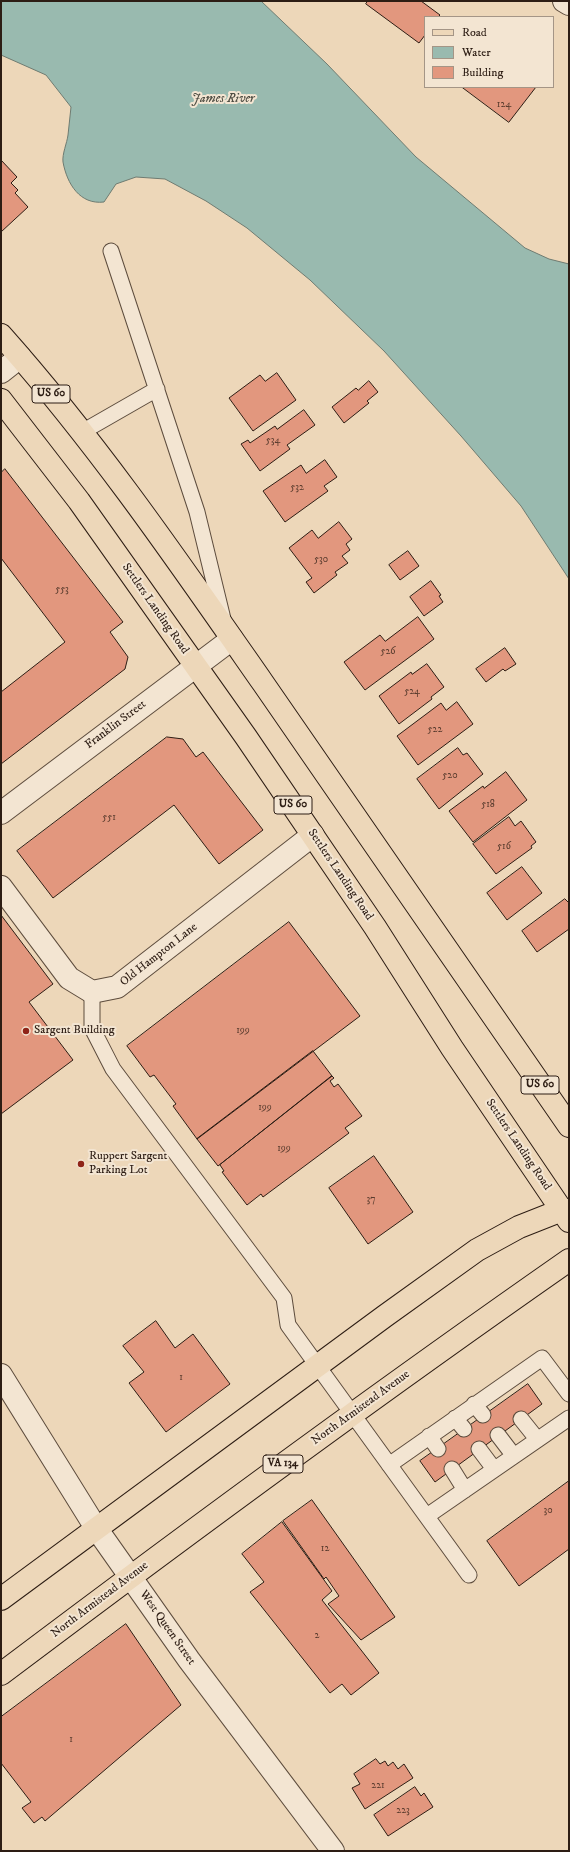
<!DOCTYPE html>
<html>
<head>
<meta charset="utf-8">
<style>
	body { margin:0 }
	#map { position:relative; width:570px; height:1852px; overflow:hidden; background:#edd7b9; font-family:"IM FELL DW Pica",serif }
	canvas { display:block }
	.frame { position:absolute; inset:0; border:2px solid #2d1d14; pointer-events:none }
	.legend { position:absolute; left:424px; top:16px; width:130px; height:72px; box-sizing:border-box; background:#f3e5d2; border:1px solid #a49586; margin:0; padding:5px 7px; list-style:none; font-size:12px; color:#2d1d14 }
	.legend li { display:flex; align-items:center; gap:8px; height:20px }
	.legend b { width:20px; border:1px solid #a49586 }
</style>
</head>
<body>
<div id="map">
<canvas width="570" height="1852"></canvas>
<div class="frame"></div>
<ul class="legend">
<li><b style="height:5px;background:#edd7b9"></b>Road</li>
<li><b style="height:11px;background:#99baaf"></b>Water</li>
<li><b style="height:11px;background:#e2977e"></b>Building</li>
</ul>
</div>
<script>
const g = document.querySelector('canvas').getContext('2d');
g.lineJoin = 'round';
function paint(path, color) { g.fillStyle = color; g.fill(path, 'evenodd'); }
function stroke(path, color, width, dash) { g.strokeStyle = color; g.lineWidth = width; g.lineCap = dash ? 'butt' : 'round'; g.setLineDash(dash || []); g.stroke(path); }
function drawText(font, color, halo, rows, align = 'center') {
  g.font = font + ' "IM FELL DW Pica",serif'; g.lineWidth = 4; g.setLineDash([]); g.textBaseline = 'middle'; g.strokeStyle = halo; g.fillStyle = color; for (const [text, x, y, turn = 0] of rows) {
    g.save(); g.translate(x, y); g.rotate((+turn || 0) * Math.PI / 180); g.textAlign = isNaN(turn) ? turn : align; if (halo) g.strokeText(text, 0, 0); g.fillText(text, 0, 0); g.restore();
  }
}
const water = new Path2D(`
	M 1,1 L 261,1 L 327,64 L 416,157 L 525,248 L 549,259 L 569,264 L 569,579 L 521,506 L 461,436 L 384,351 L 310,280 L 247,228 L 206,201 L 165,179 L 136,177 L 116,184 L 104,202 C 80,205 67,184 63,162 C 62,154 67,143 68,135 C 69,126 70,116 71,107 L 46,75 L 1,55 Z`);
paint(water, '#99baaf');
stroke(water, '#6e7b71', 1);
const building = new Path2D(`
	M 368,1 L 421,1 L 440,15 L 438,17 L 425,17 L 425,35 L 419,43 L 366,4 Z
	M 462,87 L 536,87 L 509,122 Z
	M 1,160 L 17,177 L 11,183 L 18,190 L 15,193 L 28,207 L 1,232 Z
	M 277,373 L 296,400 L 253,431 L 229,398 L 260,375 L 265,381 Z
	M 369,381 L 378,392 L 367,401 L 369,403 L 344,423 L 332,407 L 356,388 L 358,390 Z
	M 304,410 L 315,425 L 287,445 L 290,449 L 260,471 L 241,444 L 248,440 L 250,443 L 275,426 L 277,429 Z
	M 325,460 L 337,477 L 324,486 L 328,491 L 285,522 L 263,491 L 301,465 L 306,473 Z
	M 5,469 L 123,622 L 110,632 L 128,657 L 125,669 L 1,764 L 1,692 L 65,642 L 1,558 L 1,473 Z
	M 339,522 L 352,539 L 346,544 L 350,550 L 342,556 L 348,563 L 335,572 L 337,575 L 314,593 L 306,582 L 312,578 L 289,548 L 312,530 L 318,538 Z
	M 408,551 L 419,566 L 400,580 L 389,565 Z
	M 431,581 L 441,595 L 439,596 L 443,602 L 424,616 L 410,597 Z
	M 418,617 L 434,639 L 365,690 L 344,662 L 380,635 L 385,641 Z
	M 505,648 L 516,664 L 505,671 L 503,669 L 486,682 L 476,669 Z
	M 427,664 L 444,687 L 431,697 L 432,699 L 399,724 L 379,696 L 411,672 L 412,674 Z
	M 457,702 L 473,724 L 418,765 L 397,736 L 441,703 L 446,710 Z
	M 167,737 L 183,739 L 196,757 L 203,752 L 263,830 L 219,864 L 174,805 L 53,898 L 17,851 Z
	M 458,748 L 463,755 L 467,753 L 483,774 L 439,809 L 417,779 Z
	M 506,772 L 527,800 L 473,842 L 449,811 L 483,786 L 484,788 Z
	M 509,817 L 515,826 L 521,821 L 536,842 L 531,846 L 532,848 L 496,874 L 473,844 Z
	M 522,867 L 542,893 L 507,920 L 487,893 Z
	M 565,899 L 569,903 L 569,929 L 537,952 L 522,931 Z
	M 1,915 L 53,984 L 29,1002 L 73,1060 L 1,1114 Z
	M 289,922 L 360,1016 L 197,1139 L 173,1106 L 176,1104 L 154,1075 L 150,1077 L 127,1046 Z
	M 313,1051 L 332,1076 L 218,1166 L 197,1139 Z
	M 332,1076 L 334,1078 L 330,1081 L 334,1087 L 338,1084 L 362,1116 L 345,1128 L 349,1133 L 263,1197 L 261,1194 L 247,1205 L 222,1172 L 224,1171 L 220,1165 Z
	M 374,1156 L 413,1212 L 368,1244 L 329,1188 Z
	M 156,1321 L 175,1348 L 193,1334 L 230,1384 L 166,1432 L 129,1383 L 144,1372 L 123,1346 Z
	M 528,1384 L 542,1404 L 435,1482 L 420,1461 Z
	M 569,1481 L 569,1549 L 519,1586 L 487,1541 Z
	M 312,1500 L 395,1617 L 361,1640 L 328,1604 L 339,1596 L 326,1577 L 324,1579 L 283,1521 Z
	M 282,1522 L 332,1591 L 322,1600 L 379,1673 L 351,1695 L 342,1684 L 330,1693 L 250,1592 L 264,1582 L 242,1554 Z
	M 126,1624 L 181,1705 L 45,1821 L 42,1817 L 34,1823 L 22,1808 L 31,1802 L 1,1763 L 1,1717 Z
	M 376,1759 L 380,1764 L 385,1761 L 388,1766 L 393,1762 L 398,1769 L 404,1764 L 413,1778 L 365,1809 L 352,1788 L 360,1784 L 354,1774 Z
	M 415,1787 L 421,1796 L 424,1793 L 433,1807 L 388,1836 L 374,1815 Z`);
paint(building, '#e2977e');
stroke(building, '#2d1d14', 1);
const lane = new Path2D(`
	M 111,251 L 197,512 L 223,619
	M 82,432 L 157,389
	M 92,992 L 92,1028 L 113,1069 L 284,1298 L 288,1325 L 469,1575
	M 474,1404 L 483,1415
	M 455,1418 L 464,1429
	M 521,1419 L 537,1439
	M 498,1435 L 514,1456
	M 429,1436 L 438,1449
	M 479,1449 L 494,1469
	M 389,1465 L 542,1358 L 569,1394
	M 452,1469 L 465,1490
	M 427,1516 L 569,1418`);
const street = new Path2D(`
	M 564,1 L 569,4
	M 1,372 L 20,357
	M 1,813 L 232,639
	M 1,887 L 69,978 L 92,992 L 117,987 L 313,835
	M 1,1375 L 96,1528 L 189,1660 L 333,1851`);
const primary = new Path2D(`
	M 1,335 C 98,444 180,564 263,683 C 366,830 466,979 569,1126
	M 1,400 L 79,501 L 246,737 L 375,927 L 452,1048 L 569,1221
	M 1,1599 L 385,1316 L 477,1250 L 519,1227 L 562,1210 L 569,1210
	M 1,1674 C 188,1533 377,1394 569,1260`);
stroke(lane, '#5d4c3d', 17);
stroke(street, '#5d4c3d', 24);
stroke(primary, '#2d1d14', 24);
stroke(lane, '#f3e5d2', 15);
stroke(street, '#f3e5d2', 22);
stroke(primary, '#edd7b9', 22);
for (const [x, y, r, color] of [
	[26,1031,4,"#8f2418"],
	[81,1164,4,"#8f2418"]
]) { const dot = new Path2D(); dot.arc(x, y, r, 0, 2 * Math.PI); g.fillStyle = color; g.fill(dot); stroke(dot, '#f3e5d2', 1.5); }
drawText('10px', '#5a3c2e', null, [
	["124",504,105],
	["534",273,441],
	["532",297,488],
	["530",321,560],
	["553",62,590],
	["526",388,652],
	["524",412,692],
	["522",435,730],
	["520",450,776],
	["518",488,805],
	["551",109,818],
	["516",504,847],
	["199",243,1031],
	["199",265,1108],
	["199",284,1149],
	["37",371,1200],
	["1",181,1378],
	["30",548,1511],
	["12",325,1549],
	["2",317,1636],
	["1",71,1740],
	["221",378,1786],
	["223",403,1811]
]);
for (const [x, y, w] of [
	[51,394,38],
	[293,805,38],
	[540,1085,38],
	[283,1464,40]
]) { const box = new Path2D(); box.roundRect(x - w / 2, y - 9, w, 18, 3); g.fillStyle = '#f3e5d2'; g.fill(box); stroke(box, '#2d1d14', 1); }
drawText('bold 11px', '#2d1d14', null, [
	["US 60",51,394],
	["US 60",293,805],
	["US 60",540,1085],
	["VA 134",283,1464]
]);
drawText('12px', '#2d1d14', '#f3e5d2', [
	["Settlers Landing Road",155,609,55],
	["Franklin Street",116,725,-37],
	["Settlers Landing Road",340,875,56],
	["Old Hampton Lane",159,955,-38],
	["Settlers Landing Road",518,1145,56],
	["North Armistead Avenue",361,1408,-36],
	["North Armistead Avenue",100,1600,-37],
	["West Queen Street",167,1628,55]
]);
drawText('12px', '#2d1d14', '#f3e5d2', [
	["Sargent Building",34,1031],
	["Ruppert Sargent",89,1157],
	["Parking Lot",89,1171]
], 'left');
drawText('italic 13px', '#4d4c42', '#f3e5d2', [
	["James River",223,99]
]);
</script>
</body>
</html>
